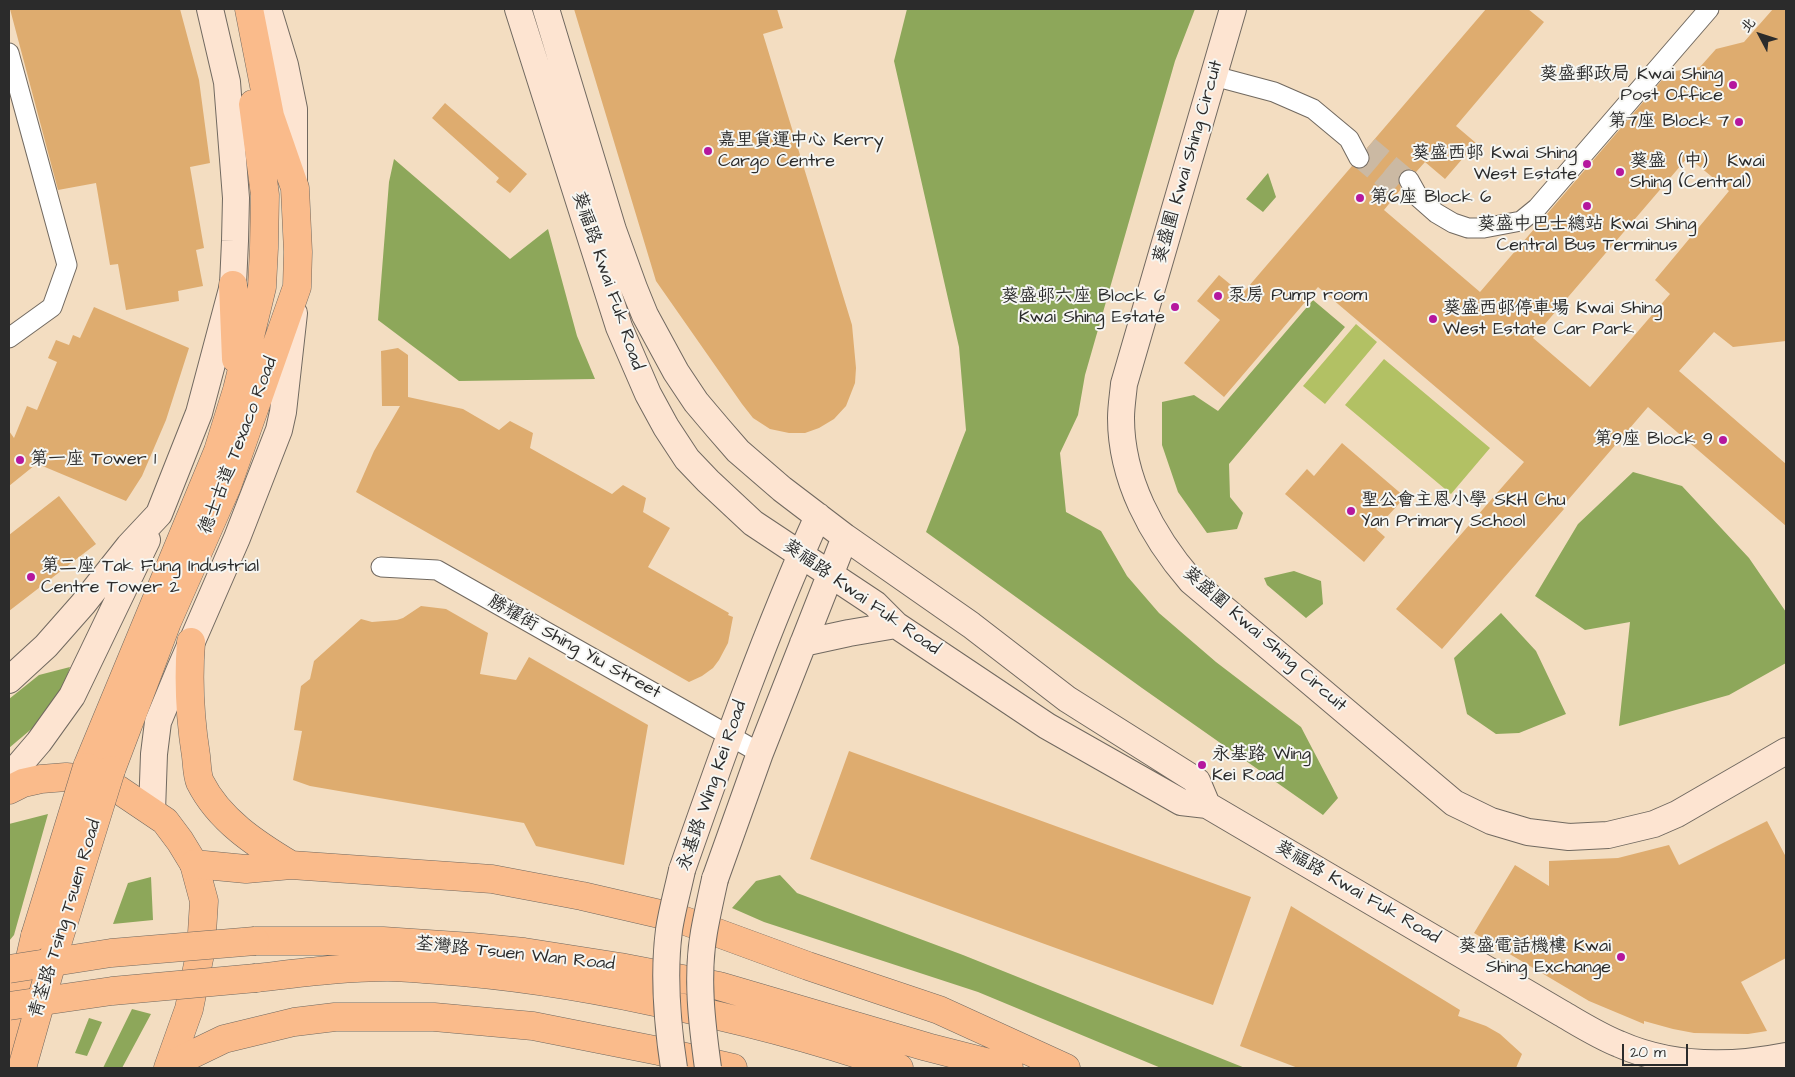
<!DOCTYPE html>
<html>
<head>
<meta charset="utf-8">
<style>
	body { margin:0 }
	#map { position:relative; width:1795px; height:1077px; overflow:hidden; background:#f3ddc1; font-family:"Architects Daughter","LXGW WenKai TC",sans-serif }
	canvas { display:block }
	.frame { position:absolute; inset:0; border:10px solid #2b2b2b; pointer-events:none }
	.north { position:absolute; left:1735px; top:10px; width:50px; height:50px; -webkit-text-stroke:4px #f6f6f2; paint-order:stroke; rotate:310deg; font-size:14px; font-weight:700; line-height:20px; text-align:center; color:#2b2b2b }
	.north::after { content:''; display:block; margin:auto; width:18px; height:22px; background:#2b2b2b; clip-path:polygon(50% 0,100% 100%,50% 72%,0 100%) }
	.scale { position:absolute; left:1622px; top:1044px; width:66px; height:22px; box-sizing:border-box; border:2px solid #2b2b2b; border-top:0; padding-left:6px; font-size:15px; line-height:18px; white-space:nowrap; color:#2b2b2b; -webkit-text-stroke:4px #f6f6f2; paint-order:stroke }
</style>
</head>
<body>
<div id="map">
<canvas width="1795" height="1077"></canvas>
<div class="frame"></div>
<div class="north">北</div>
<div class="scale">20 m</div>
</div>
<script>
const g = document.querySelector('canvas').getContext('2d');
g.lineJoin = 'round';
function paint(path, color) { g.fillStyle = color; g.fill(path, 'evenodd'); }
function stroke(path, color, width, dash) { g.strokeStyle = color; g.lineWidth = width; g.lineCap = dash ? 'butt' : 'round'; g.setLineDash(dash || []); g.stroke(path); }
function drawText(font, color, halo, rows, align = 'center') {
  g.font = font + ' "Architects Daughter","LXGW WenKai TC",sans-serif'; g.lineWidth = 4; g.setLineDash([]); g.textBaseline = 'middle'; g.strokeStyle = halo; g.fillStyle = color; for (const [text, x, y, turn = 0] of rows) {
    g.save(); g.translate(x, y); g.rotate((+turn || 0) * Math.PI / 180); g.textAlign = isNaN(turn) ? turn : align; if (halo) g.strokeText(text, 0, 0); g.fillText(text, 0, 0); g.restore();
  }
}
paint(new Path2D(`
	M 1356,324 L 1377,342 L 1325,404 L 1303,386 Z
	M 1384,359 L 1490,448 L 1451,494 L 1345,405 Z`), '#b2c164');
paint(new Path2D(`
	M 907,9 L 1195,9 L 1175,61 L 1085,375 L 1078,415 L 1060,453 L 1066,512 L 1101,531 L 1127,576 L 1159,613 L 1216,662 L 1301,727 L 1338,798 L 1323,815 L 1142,688 L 926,532 L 966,430 L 959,347 L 894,61 Z
	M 394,159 L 510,259 L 548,229 L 577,336 L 595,379 L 459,381 L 378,320 L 389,182 Z
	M 1268,173 L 1276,197 L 1263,212 L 1246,199 Z
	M 1313,300 L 1345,327 L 1229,464 L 1230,497 L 1243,513 L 1237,529 L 1207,533 L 1178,492 L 1162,445 L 1162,402 L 1194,395 L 1218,411 Z
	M 1633,472 L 1682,486 L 1749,558 L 1786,612 L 1786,663 L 1729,695 L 1619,726 L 1630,622 L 1585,630 L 1535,596 L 1578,524 Z
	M 1294,571 L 1321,581 L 1323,604 L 1306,618 L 1267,585 L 1264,578 Z
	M 1501,613 L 1536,651 L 1566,714 L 1519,733 L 1496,734 L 1467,714 L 1454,658 Z
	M 70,667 L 60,697 L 35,726 L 9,748 L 9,699 L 39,675 Z
	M 48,814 L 14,935 L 9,941 L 9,824 Z
	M 780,875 L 797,893 L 963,955 L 1245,1068 L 1161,1068 L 978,992 L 764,922 L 732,908 L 756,881 Z
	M 151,877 L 153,920 L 113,924 L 128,883 Z
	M 132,1009 L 151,1014 L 122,1068 L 103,1068 Z
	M 89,1018 L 102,1022 L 87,1056 L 75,1053 Z`), '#8da75a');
paint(new Path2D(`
	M 10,9 L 180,9 L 199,80 L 210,163 L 190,167 L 204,248 L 196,250 L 203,286 L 178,291 L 179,301 L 126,310 L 118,264 L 110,265 L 96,183 L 58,190 Z
	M 574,9 L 777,9 L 783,28 L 763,34 L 852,325 L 856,368 L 855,383 L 846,406 L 834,419 L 819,428 L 805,433 L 789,433 L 770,429 L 753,418 L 742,404 L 656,281 Z
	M 1486,9 L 1528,9 L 1544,22 L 1456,126 L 1476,143 L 1445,179 L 1425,162 L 1416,172 L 1410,169 L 1404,170 L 1400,174 L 1398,179 L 1401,189 L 1384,210 L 1480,292 L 1669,72 L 1700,67 L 1716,49 L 1744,42 L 1773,9 L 1786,9 L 1786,341 L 1733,347 L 1714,332 L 1679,371 L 1786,464 L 1786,526 L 1648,407 L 1562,507 L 1564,509 L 1442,649 L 1396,609 L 1524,462 L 1318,287 L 1224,397 L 1184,363 L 1220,320 L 1197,301 L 1219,275 L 1242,294 L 1352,166 L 1359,169 L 1365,168 L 1368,164 L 1370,158 L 1367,148 ZM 1688,157 L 1729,191 L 1655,280 L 1670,294 L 1590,387 L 1533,338 Z
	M 445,103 L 527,174 L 510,193 L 496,182 L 499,178 L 432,118 Z
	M 94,307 L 189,348 L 166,420 L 142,476 L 126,501 L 33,462 L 35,465 L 9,486 L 9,431 L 14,438 L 27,406 L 37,410 L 57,362 L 48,358 L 56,340 L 69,345 L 73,335 L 80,338 Z
	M 398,348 L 408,355 L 408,397 L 463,409 L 499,430 L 510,421 L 533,433 L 530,448 L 612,494 L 623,485 L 646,498 L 643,512 L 670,528 L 648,567 L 729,613 L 728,615 L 733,617 L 728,643 L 719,660 L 713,668 L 702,676 L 689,682 L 356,492 L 374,451 L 400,406 L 382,406 L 381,351 Z
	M 1342,443 L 1405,497 L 1376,529 L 1385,537 L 1364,562 L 1285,494 L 1307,469 L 1314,476 Z
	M 59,496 L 96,544 L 9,611 L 9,535 Z
	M 421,606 L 446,609 L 488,633 L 480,674 L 516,680 L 529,657 L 648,725 L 624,865 L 536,846 L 524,823 L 310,786 L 293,780 L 302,731 L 294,730 L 301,686 L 310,679 L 314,661 L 361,619 L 372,622 L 397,620 L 403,618 Z
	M 849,751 L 1251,897 L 1213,1005 L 810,859 Z
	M 1767,821 L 1786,857 L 1786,958 L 1741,982 L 1767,1031 L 1748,1034 L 1694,1033 L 1673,1029 L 1644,1021 L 1644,1024 L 1589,1001 L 1474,933 L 1515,865 L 1549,886 L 1549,861 L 1618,858 L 1669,845 L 1679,865 Z
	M 1291,906 L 1460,1010 L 1458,1016 L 1486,1026 L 1500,1034 L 1522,1054 L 1516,1068 L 1298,1068 L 1240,1046 Z`), '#deac6f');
stroke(new Path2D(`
	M 1369,146 L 1409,180
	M 1359,158 L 1399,192`), '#cbb9a3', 19, [19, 9]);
const street = new Path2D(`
	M 9,53 L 67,265 L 52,307 L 9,338
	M 1214,76 L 1274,92 L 1313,109 L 1349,139 L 1359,158
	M 1409,180 L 1419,198 L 1436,213 L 1453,223 L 1468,228 L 1484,228 L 1521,221 L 1537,208 L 1709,9
	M 381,567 L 437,570 L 760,753`);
const secondary = new Path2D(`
	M 268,9 L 285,65 L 294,109 L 294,180
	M 518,9 L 619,327 L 648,394 L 666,427 L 687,459 L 708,481 L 753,523 L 875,604 L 896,625 L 1047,726 L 1181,802 L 1207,805 L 1561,1013 C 1580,1024 1599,1036 1619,1044 C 1671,1067 1731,1067 1786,1056
	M 546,9 L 613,230 L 634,288 L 645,315 L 676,372 L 696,402 L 718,428 L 738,451 L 782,489 L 845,537 L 971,625 L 1067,699 L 1197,781 L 1207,805
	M 1233,9 L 1124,384 C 1123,395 1121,407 1121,418 C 1121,479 1152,536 1191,581 L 1454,803 L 1491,821 L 1528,832 L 1569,837 L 1608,835 L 1654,824 L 1677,814 L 1786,751
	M 803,643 L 849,633 L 896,625
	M 9,680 L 46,646 L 83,604 L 129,546 L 159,514 L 199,413 L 233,285 L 235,241 L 236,198 L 227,82 L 210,9
	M 9,777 L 39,742 L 72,696 L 147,540
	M 152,811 L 154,754 L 158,722 L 180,669 L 237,538 L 279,430 L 283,412 L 294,313
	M 682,870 C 724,750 766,631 818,516
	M 715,879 L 760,753 L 845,537`);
const primary = new Path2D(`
	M 233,285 L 236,359
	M 87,767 L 218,451 L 237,390 L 262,287 L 264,248 L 265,195 L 253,104
	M 111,770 L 167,622 L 227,486 L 297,287 L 298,252 L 295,188 L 270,116 L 249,9
	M 9,790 L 23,783 L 41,779 L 66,777 L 97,780 L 119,790 L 165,821 L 180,841 L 194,864 L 204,901 L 201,949 L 189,1009 L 168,1068
	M 9,1050 L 35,936`);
const highway = new Path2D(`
	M 191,642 C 188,680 190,718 196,756 C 197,764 197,775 200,782 C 219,820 256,844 291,865
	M 194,864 L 246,869 L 291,865 L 492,879 L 582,896 L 677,918 L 808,966 L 939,1010 L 1066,1068
	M 255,941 L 383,941 L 472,947 L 524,952 L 620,967 L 719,986 L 927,1047 L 1009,1068
	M 256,978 C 300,973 344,967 388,967 C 404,967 421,969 437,970 C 509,975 580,986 650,1001 C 734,1018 818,1039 899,1068
	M 170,1065 L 224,1039 L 294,1022 L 335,1017 L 434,1017 L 533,1026 L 659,1051 L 733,1068`);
stroke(street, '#716960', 21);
stroke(secondary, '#716960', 28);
stroke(primary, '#716960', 29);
stroke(highway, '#716960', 29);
stroke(street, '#fff', 19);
stroke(secondary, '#fde4d1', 26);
stroke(primary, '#fabb8b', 28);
stroke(highway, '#fabb8b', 28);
const secondaryBridge = new Path2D(`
	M 674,1068 C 667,1022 663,976 669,930 C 672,910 678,889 682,870
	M 708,1068 C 702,1024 696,977 704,932 C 707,915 711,897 715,879`);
const primaryBridge = new Path2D(`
	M 35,936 L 87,767
	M 22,1068 L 58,941 L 111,770`);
const highwayBridge = new Path2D(`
	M 9,969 L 111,953 L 255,941
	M 9,1006 L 112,991 L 256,978`);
stroke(secondaryBridge, '#716960', 28, []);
stroke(primaryBridge, '#716960', 29, []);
stroke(highwayBridge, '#716960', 29, []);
stroke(secondaryBridge, '#fde4d1', 26);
stroke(primaryBridge, '#fabb8b', 28);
stroke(highwayBridge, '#fabb8b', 28);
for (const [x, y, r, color] of [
	[1733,85,5,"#b5179e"],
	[1739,122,5,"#b5179e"],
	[708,151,5,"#b5179e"],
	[1587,164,5,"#b5179e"],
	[1620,172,5,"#b5179e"],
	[1360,198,5,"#b5179e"],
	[1587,206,5,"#b5179e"],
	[1218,296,5,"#b5179e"],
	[1175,307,5,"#b5179e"],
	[1433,319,5,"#b5179e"],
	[1723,440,5,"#b5179e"],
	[20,460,5,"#b5179e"],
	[1351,511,5,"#b5179e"],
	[31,577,5,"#b5179e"],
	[1202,765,5,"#b5179e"],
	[1621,957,5,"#b5179e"]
]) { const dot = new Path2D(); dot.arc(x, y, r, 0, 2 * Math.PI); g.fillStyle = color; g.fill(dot); stroke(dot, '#f6f6f2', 2); }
drawText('18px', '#2b2b2b', '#f6f6f2', [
	["葵盛郵政局 Kwai Shing",1723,75,"right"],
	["Post Office",1723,96,"right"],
	["第7座 Block 7",1729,122,"right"],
	["嘉里貨運中心 Kerry",718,141],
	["Cargo Centre",718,162],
	["葵盛西邨 Kwai Shing",1577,154,"right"],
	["West Estate",1577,175,"right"],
	["葵盛（中） Kwai",1630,162],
	["Shing (Central)",1630,183],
	["第6座 Block 6",1370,198],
	["葵盛中巴士總站 Kwai Shing",1587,225,"center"],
	["Central Bus Terminus",1587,246,"center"],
	["泵房 Pump room",1228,296],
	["葵盛邨六座 Block 6",1165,297,"right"],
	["Kwai Shing Estate",1165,318,"right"],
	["葵盛西邨停車場 Kwai Shing",1443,309],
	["West Estate Car Park",1443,330],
	["第9座 Block 9",1713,440,"right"],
	["第一座 Tower 1",30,460],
	["聖公會主恩小學 SKH Chu",1361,501],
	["Yan Primary School",1361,522],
	["第二座 Tak Fung Industrial",41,567],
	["Centre Tower 2",41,588],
	["永基路 Wing",1212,755],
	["Kei Road",1212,776],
	["葵盛電話機樓 Kwai",1611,947,"right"],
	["Shing Exchange",1611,968,"right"]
], 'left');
drawText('18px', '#2b2b2b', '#f6f6f2', [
	["葵盛圍 Kwai Shing Circuit",1189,162,-74],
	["葵福路 Kwai Fuk Road",607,281,71],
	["德士古道 Texaco Road",239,446,-69],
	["葵福路 Kwai Fuk Road",861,598,35],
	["葵盛圍 Kwai Shing Circuit",1264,640,41],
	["勝耀街 Shing Yiu Street",574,648,29],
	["永基路 Wing Kei Road",713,786,-71],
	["葵福路 Kwai Fuk Road",1357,893,30],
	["青荃路 Tsing Tsuen Road",66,919,-73],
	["荃灣路 Tsuen Wan Road",515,955,6]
]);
</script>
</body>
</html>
